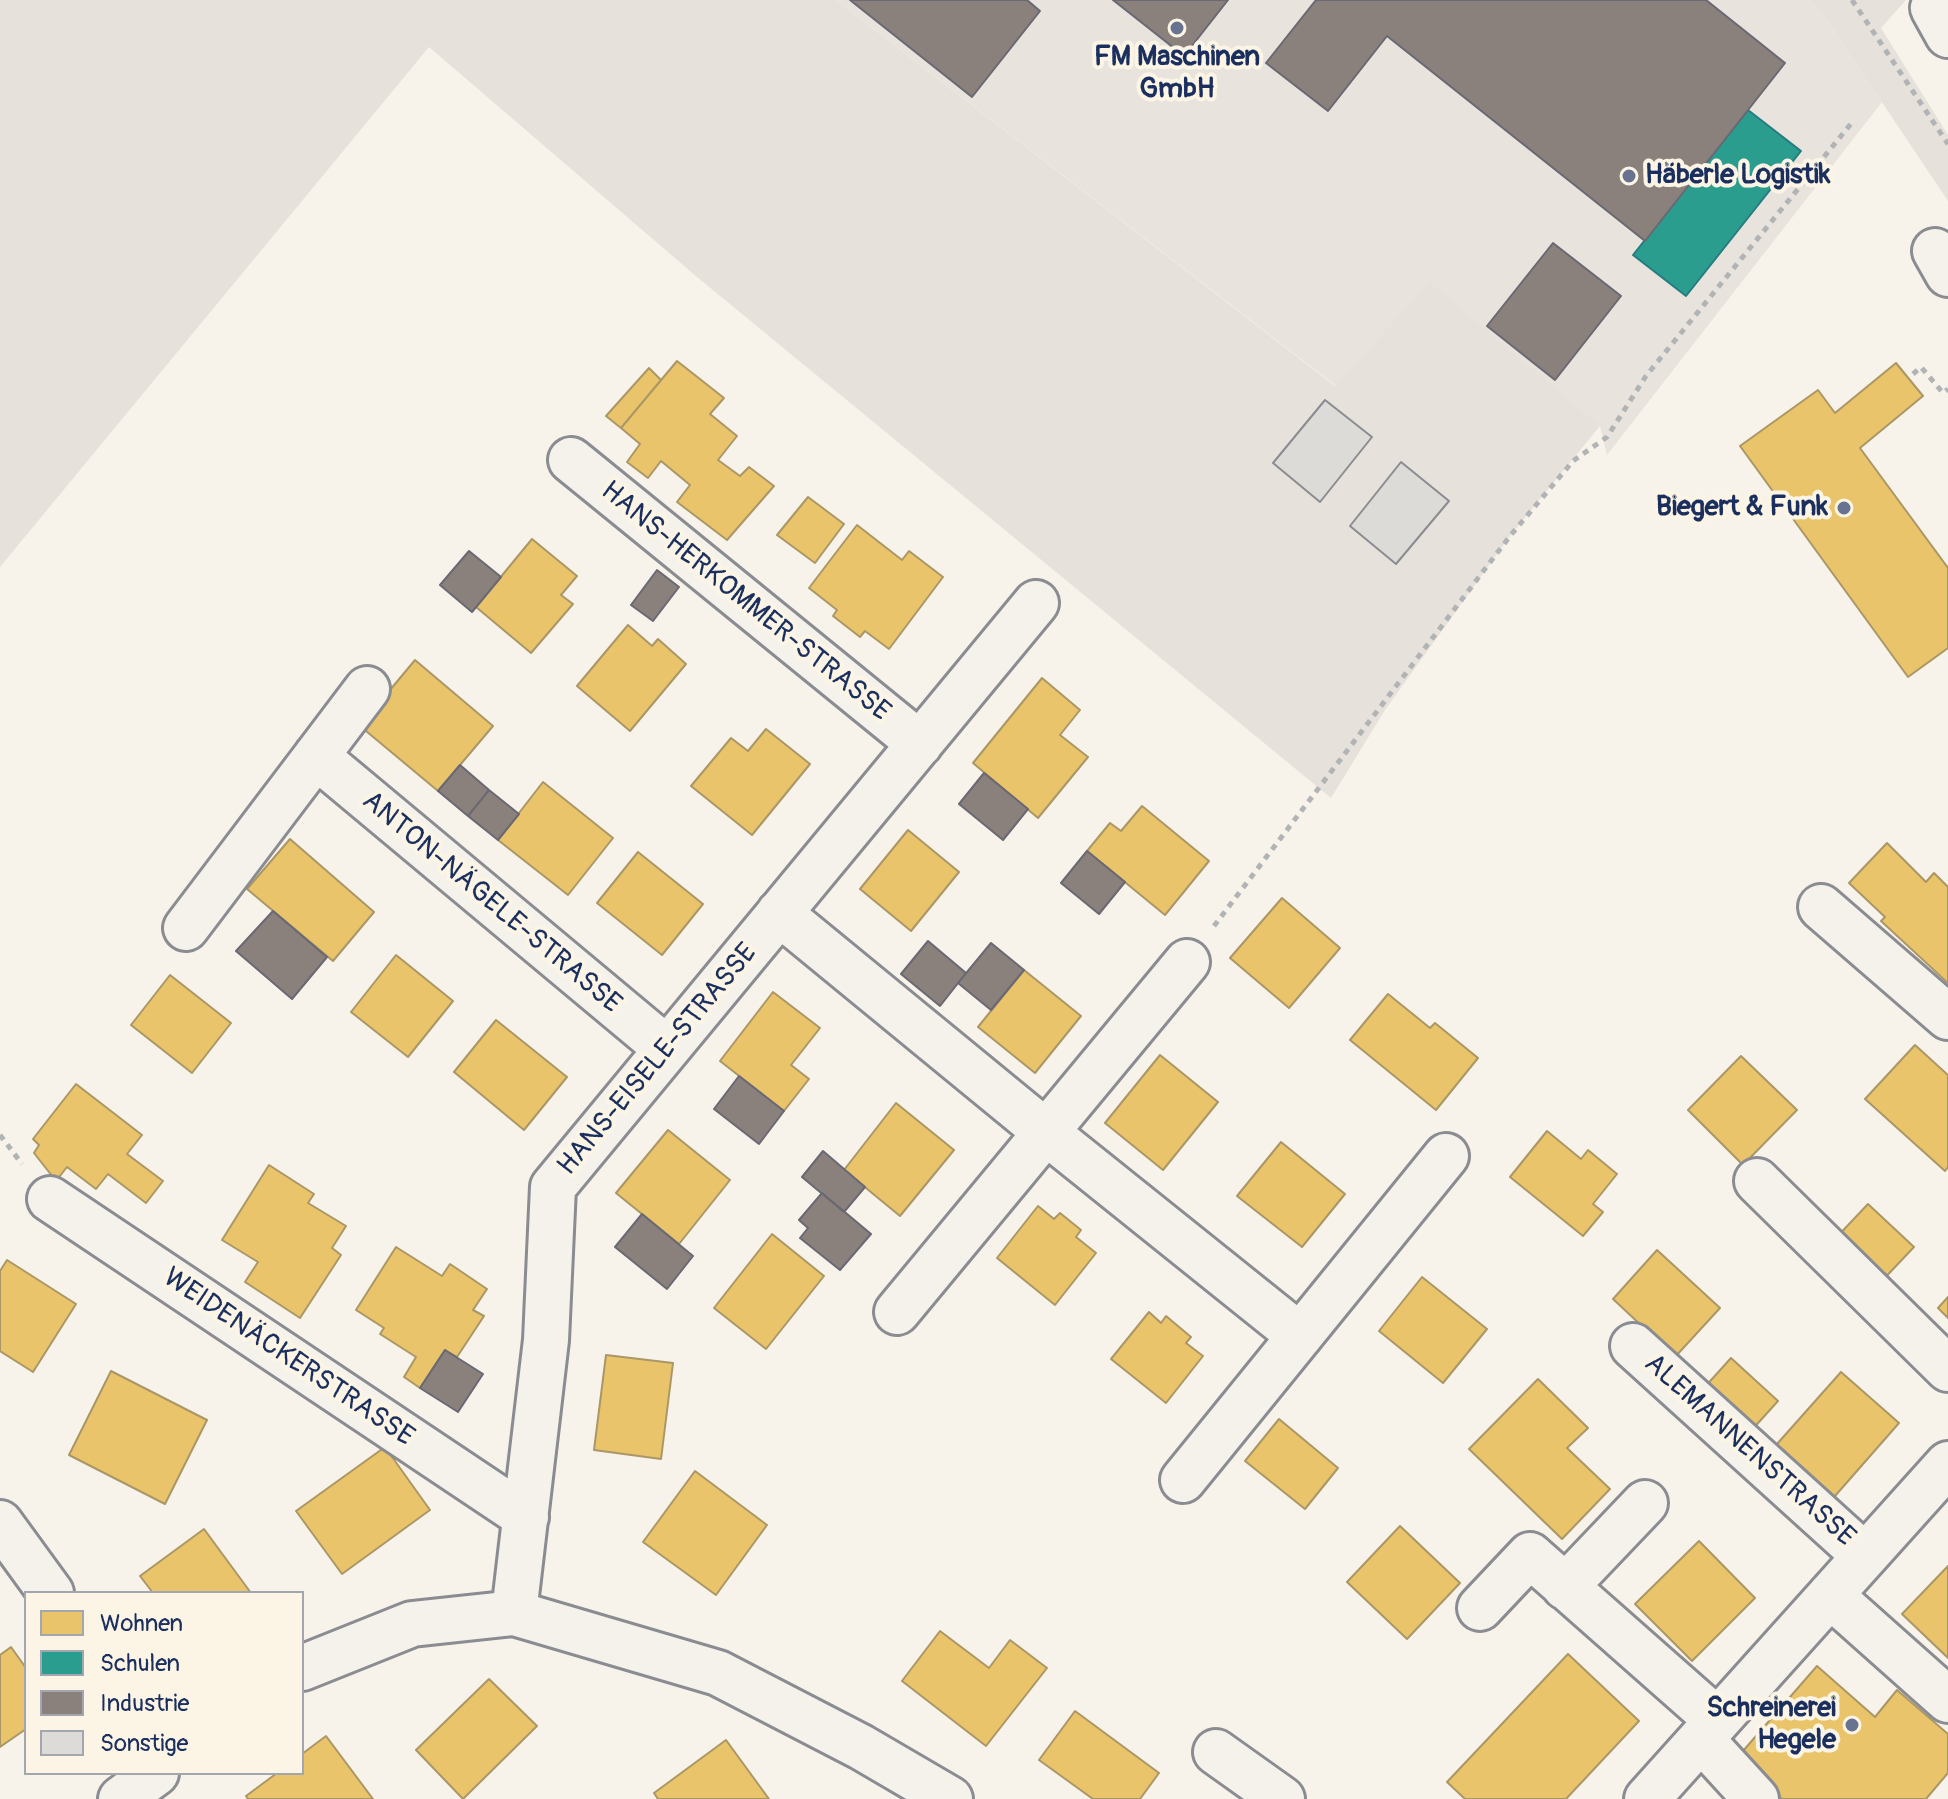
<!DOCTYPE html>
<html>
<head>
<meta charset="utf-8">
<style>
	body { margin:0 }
	#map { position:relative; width:1948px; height:1799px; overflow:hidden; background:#f7f3ea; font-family:Pangolin,sans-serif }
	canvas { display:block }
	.legend { position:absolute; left:24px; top:1591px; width:280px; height:184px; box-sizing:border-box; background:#fcf5e5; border:2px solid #a2a6af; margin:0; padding:10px 14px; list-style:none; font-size:24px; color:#1b2f5e }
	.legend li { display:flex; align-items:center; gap:16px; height:40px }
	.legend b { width:40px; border:2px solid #a2a6af }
</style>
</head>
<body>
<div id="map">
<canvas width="1948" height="1799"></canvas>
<ul class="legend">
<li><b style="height:22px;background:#e9c46a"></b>Wohnen</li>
<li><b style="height:22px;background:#2a9d8f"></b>Schulen</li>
<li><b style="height:22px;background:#8a817c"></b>Industrie</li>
<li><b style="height:22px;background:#dddbd7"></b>Sonstige</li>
</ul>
</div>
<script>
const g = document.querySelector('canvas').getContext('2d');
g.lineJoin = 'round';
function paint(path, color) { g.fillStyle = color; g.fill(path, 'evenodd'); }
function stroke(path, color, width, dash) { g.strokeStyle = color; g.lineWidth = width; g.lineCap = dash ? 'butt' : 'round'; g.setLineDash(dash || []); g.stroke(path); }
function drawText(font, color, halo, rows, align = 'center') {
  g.font = font + ' Pangolin,sans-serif'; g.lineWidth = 8; g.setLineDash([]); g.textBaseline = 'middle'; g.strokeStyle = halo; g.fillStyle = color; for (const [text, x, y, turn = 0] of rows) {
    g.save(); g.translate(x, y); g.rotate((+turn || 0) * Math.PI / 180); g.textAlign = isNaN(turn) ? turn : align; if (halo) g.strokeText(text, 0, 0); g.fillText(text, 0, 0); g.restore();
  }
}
paint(new Path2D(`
	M 836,0 L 1810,0 L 1829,23 L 1882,102 L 1607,455 L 1600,426 L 1336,386 Z`), '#e8e4dd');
paint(new Path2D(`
	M 0,0 L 836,0 L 1335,386 L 1430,283 L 1600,426 L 1510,536 L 1385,710 L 1331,798 L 697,277 L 429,47 L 0,567 Z
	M 1810,0 L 1906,0 L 1881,28 L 1948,135 L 1948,201 L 1829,23 Z`), '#e6e2db');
const homes = new Path2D(`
	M 677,361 L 724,398 L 710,414 L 737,436 L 718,460 L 740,476 L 749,467 L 774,486 L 727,540 L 677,502 L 690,485 L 661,461 L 648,478 L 627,462 L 640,444 L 621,428 Z
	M 1896,363 L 1923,396 L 1860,448 L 1948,568 L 1948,648 L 1908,677 L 1740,446 L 1818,390 L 1835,413 Z
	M 649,368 L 661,380 L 621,428 L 606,416 Z
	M 808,497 L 844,524 L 815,563 L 777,535 Z
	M 857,525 L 902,560 L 909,551 L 943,577 L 889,649 L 865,631 L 860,637 L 833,616 L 837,610 L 809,588 Z
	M 532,539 L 577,576 L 561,595 L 573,604 L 531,653 L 476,607 Z
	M 628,625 L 652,646 L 658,639 L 686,664 L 630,731 L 577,686 Z
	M 415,660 L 493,726 L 438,791 L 360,726 Z
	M 1042,678 L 1080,710 L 1060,735 L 1088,757 L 1038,818 L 973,763 Z
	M 766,729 L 810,764 L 752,835 L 691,786 L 731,738 L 748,751 Z
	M 543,782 L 613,838 L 568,895 L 498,840 Z
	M 1142,806 L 1209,861 L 1165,915 L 1087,851 L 1110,823 L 1121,831 Z
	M 908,830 L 959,872 L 911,931 L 860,889 Z
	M 290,839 L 374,912 L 333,961 L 247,889 Z
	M 1887,843 L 1926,882 L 1934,873 L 1948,887 L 1948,983 L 1881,921 L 1885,917 L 1849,883 Z
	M 638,852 L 703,904 L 662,955 L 597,903 Z
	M 1282,898 L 1340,948 L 1289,1008 L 1230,958 Z
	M 396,955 L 453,1001 L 408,1057 L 351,1012 Z
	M 1024,970 L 1081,1016 L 1035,1073 L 978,1027 Z
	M 170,975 L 231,1023 L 192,1073 L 131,1025 Z
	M 773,992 L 820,1028 L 791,1065 L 809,1079 L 784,1111 L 720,1061 Z
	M 1388,994 L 1430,1028 L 1435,1023 L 1478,1058 L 1436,1110 L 1350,1040 Z
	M 496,1020 L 567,1077 L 524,1130 L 454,1072 Z
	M 1915,1045 L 1948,1075 L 1948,1167 L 1945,1171 L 1865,1099 Z
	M 1160,1055 L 1218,1102 L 1163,1170 L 1105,1123 Z
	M 1741,1056 L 1797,1110 L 1743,1165 L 1688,1110 Z
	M 76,1084 L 142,1135 L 127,1154 L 163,1181 L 146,1203 L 108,1174 L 96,1189 L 67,1167 L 56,1181 L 34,1153 L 39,1145 L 33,1139 Z
	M 896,1103 L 954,1150 L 900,1216 L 844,1170 Z
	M 668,1130 L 730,1180 L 679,1244 L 616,1193 Z
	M 1547,1131 L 1581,1159 L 1588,1150 L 1617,1174 L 1593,1204 L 1603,1212 L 1583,1236 L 1510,1177 Z
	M 1281,1142 L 1345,1194 L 1302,1247 L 1237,1196 Z
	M 269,1165 L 314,1194 L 308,1203 L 346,1226 L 332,1248 L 341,1255 L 300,1318 L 245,1282 L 258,1262 L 222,1240 Z
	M 1868,1204 L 1914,1247 L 1879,1284 L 1834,1240 Z
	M 1038,1206 L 1054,1219 L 1060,1213 L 1081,1230 L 1076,1237 L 1096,1253 L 1055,1305 L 997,1258 Z
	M 772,1234 L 824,1276 L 766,1349 L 714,1308 Z
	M 396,1247 L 442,1276 L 450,1264 L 487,1289 L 473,1310 L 484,1316 L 457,1357 L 445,1350 L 420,1388 L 404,1377 L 416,1357 L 380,1334 L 384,1328 L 356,1310 Z
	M 1657,1250 L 1720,1308 L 1675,1357 L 1613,1299 Z
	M 7,1260 L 76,1304 L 33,1372 L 0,1351 L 0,1271 Z
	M 1422,1277 L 1487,1329 L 1443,1383 L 1379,1331 Z
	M 1948,1297 L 1948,1318 L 1938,1308 Z
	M 1149,1312 L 1161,1323 L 1166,1316 L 1191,1337 L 1186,1343 L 1203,1356 L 1166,1403 L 1111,1359 Z
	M 606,1355 L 673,1363 L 661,1459 L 594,1450 Z
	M 1731,1358 L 1778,1401 L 1750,1432 L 1703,1389 Z
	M 111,1371 L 207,1420 L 165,1504 L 69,1455 Z
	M 1841,1372 L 1899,1423 L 1828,1504 L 1769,1453 Z
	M 1538,1379 L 1588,1428 L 1567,1448 L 1610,1489 L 1562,1539 L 1469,1449 Z
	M 1279,1419 L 1338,1468 L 1305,1509 L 1245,1461 Z
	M 385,1447 L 430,1510 L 342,1574 L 296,1511 Z
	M 695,1471 L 767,1525 L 716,1595 L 643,1542 Z
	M 1400,1526 L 1460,1583 L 1407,1639 L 1347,1582 Z
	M 204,1529 L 251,1593 L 153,1593 L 140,1576 Z
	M 1699,1541 L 1755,1598 L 1692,1661 L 1635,1604 Z
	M 1948,1566 L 1948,1658 L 1902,1614 Z
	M 940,1631 L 989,1668 L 1010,1640 L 1047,1668 L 986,1746 L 902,1681 Z
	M 11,1647 L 26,1668 L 26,1729 L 0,1747 L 0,1655 Z
	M 1568,1654 L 1639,1721 L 1566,1799 L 1465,1799 L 1447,1782 Z
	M 1817,1666 L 1875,1717 L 1897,1690 L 1948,1734 L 1948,1773 L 1926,1799 L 1782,1799 L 1736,1759 Z
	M 489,1679 L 537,1726 L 463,1799 L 416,1750 Z
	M 1075,1711 L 1159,1773 L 1140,1799 L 1093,1799 L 1039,1760 Z
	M 326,1736 L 373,1799 L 248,1799 L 246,1796 L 277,1773 L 302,1773 L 302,1754 Z
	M 726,1740 L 769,1799 L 658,1799 L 654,1793 Z`);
paint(homes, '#e9c46a');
stroke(homes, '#ab9766', 2);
const schools = new Path2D(`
	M 1748,110 L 1801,151 L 1686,296 L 1633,255 Z`);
paint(schools, '#2a9d8f');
stroke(schools, '#267c80', 2);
const industry = new Path2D(`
	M 850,0 L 1027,0 L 1040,11 L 972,97 Z
	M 1113,0 L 1228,0 L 1184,56 Z
	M 1316,0 L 1706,0 L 1785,63 L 1645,241 L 1387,36 L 1328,111 L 1266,63 Z
	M 1553,243 L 1621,296 L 1555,380 L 1487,326 Z
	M 469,551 L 501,577 L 472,612 L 440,585 Z
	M 657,570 L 679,587 L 653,621 L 631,605 Z
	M 460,765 L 489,790 L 468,816 L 438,791 Z
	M 984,773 L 1028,809 L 1003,840 L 959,804 Z
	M 489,790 L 519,814 L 498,840 L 468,816 Z
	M 1087,851 L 1125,882 L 1099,914 L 1061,883 Z
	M 273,911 L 327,957 L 292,999 L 236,951 Z
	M 928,941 L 966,973 L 940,1006 L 901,974 Z
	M 991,943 L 1024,970 L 991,1010 L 958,983 Z
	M 739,1076 L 784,1111 L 759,1144 L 714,1109 Z
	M 823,1151 L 865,1187 L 844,1212 L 802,1177 Z
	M 822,1193 L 871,1234 L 840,1270 L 800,1238 L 808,1228 L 799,1220 Z
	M 642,1214 L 693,1256 L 667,1289 L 615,1247 Z
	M 445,1350 L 483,1374 L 458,1412 L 420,1388 Z`);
paint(industry, '#8a817c');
stroke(industry, '#696873', 2);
const building = new Path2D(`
	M 1325,400 L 1372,437 L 1320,502 L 1273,463 Z
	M 1401,462 L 1449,501 L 1396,564 L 1350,526 Z`);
paint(building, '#dddbd7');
stroke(building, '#8a8c91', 2);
const minor = new Path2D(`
	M 1938,0 L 1933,8 L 1948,35
	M 1935,251 L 1948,274
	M 571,460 L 920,744
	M 316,756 L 667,1049
	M 1821,907 L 1948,1017
	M 779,913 L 1047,1133 L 1300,1336
	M 186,928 L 367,689
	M 1757,1181 L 1948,1369
	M 50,1199 L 526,1517
	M 897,1312 L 1187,962
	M 1633,1346 L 1865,1556
	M 1183,1480 L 1446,1156
	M 0,1523 L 51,1593
	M 1565,1587 L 1645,1503
	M 1830,1595 L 1948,1700
	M 1480,1608 L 1530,1555 L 1717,1720
	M 514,1613 L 546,1340 L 553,1187 L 1036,603
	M 302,1668 L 412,1624 L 514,1613 L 718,1673 L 861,1747 L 950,1799
	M 1701,1739 L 1756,1799
	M 1216,1752 L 1282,1799
	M 121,1799 L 156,1773
	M 1647,1799 L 1948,1464`);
stroke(minor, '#8a8c91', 50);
stroke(new Path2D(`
	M 1852,0 L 1948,144
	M 1913,374 L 1921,367 L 1943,393 L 1948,389
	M 1214,926 L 1510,536 L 1573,461 L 1607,437 L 1646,376 L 1854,120
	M 0,1135 L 22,1164`), '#b2b3b4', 5, [6, 6]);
stroke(minor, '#f5f2ec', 44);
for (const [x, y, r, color] of [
	[1177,28,8,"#68748f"],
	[1629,176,8,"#68748f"],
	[1844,508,8,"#68748f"],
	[1852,1725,8,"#68748f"]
]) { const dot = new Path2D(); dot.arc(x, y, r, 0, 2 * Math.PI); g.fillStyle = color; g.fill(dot); stroke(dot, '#fcf5e5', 3); }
drawText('bold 28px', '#1b2f5e', '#fcf5e5', [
	["FM Maschinen",1177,58,"center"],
	["GmbH",1177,90,"center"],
	["Häberle Logistik",1645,176,"left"],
	["Biegert & Funk",1828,508],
	["Schreinerei",1836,1709],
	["Hegele",1836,1741]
], 'right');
drawText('28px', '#1b2f5e', '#fcf5e5', [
	["HANS-HERKOMMER-STRASSE",745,602,39],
	["ANTON-NÄGELE-STRASSE",491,903,40],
	["HANS-EISELE-STRASSE",658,1060,-50],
	["WEIDENÄCKERSTRASSE",288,1358,34],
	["ALEMANNENSTRASSE",1749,1451,42]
]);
</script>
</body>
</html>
